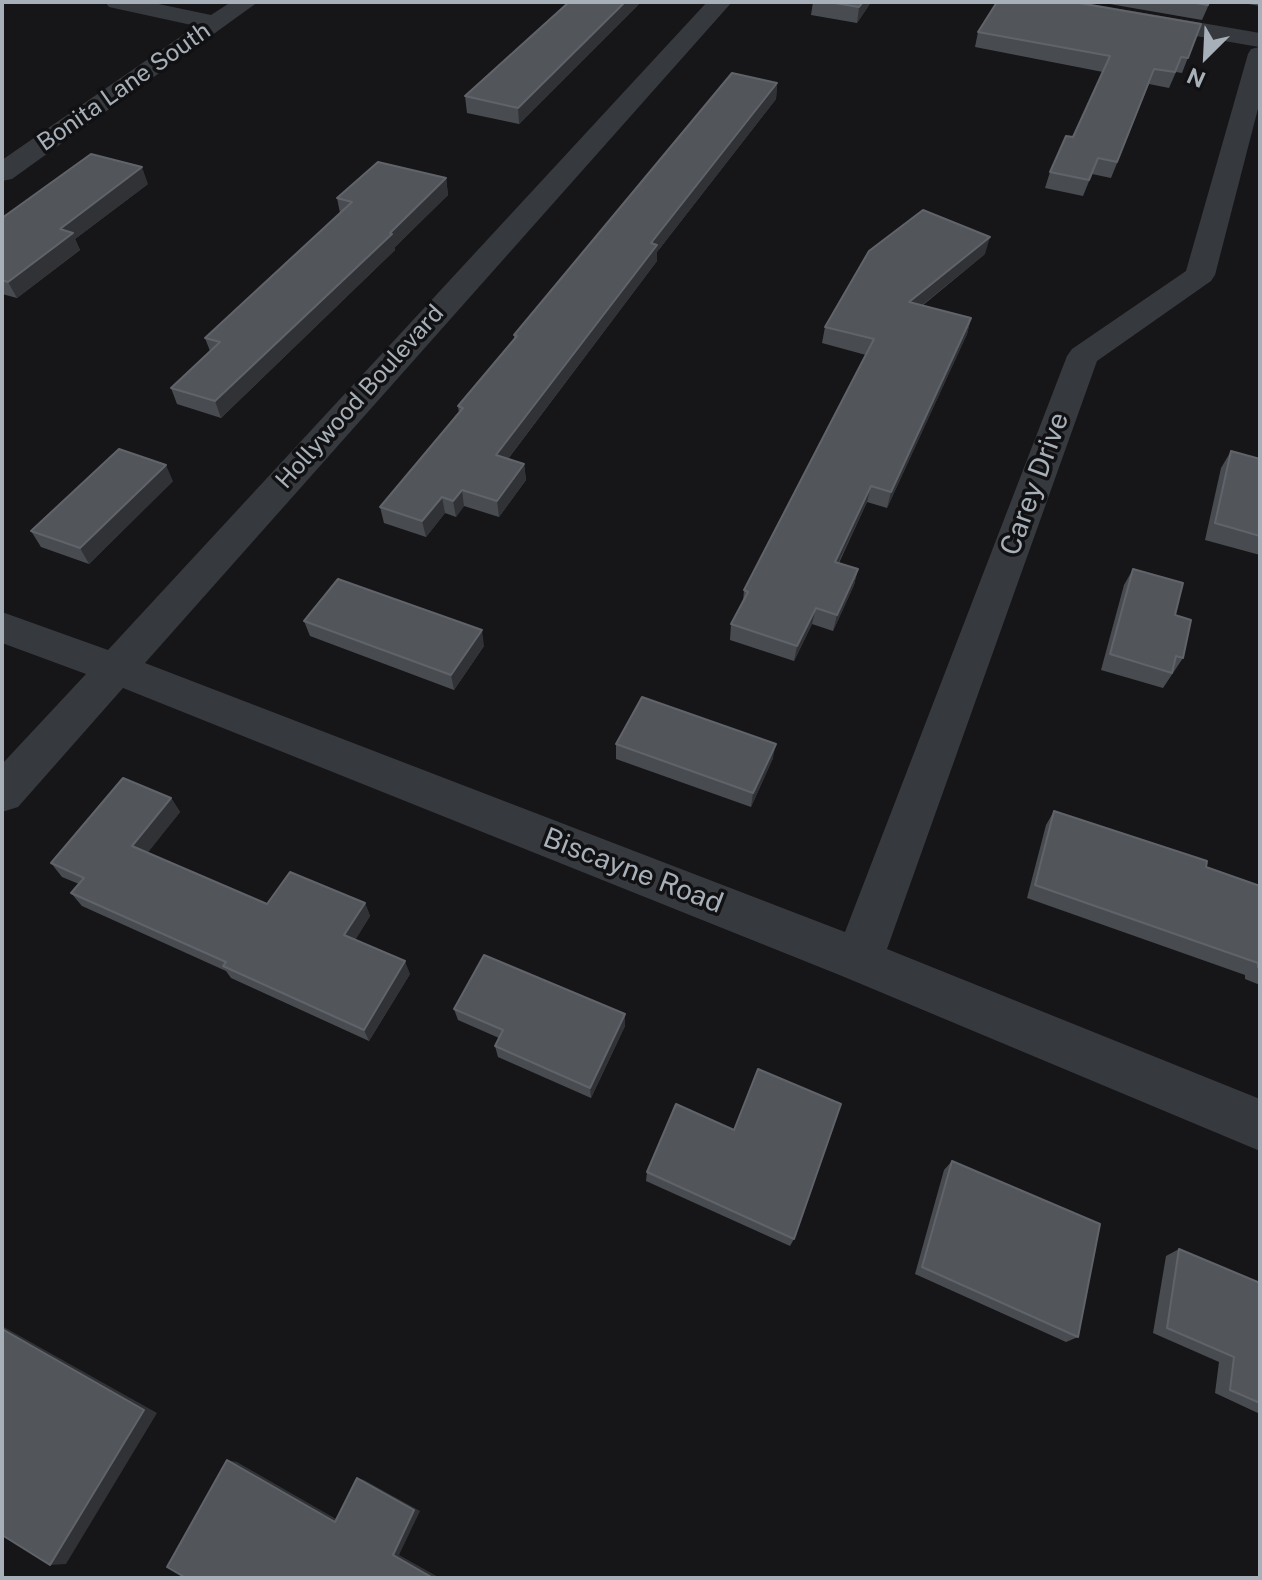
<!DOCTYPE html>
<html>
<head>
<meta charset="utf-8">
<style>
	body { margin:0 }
	#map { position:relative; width:1262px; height:1580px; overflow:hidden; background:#161618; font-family:"Public Sans",sans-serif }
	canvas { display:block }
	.frame { position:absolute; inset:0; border:4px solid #a7b0b8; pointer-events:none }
	.north { position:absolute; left:1166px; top:16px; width:80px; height:80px; -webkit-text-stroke:6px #111113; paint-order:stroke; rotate:204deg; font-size:22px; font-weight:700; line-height:32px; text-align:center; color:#a7b0b8 }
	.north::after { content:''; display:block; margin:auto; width:28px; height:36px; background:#a7b0b8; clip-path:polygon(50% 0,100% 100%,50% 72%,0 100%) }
</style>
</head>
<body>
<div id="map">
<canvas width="1262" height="1580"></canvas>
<div class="frame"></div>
<div class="north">N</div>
</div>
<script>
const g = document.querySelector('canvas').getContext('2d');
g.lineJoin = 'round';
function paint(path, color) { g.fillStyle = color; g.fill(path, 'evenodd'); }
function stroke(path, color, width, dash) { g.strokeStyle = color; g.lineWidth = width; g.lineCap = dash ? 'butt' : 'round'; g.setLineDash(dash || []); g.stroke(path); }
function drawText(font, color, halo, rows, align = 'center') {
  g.font = font + ' "Public Sans",sans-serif'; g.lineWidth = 7; g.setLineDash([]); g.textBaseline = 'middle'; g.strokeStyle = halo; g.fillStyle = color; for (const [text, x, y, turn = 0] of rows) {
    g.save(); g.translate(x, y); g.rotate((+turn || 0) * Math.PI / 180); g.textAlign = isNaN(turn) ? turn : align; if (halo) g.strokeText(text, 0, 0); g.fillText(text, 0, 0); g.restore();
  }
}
paint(new Path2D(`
	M 105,2 L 149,2 L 211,15 L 231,2 L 258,2 L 12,179 L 2,181 L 2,160 L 196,26 L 109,7 Z
	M 707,2 L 732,2 L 145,663 L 845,932 L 1067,356 L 1072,349 L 1186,271 L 1248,54 L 1251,49 L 1259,47 L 1040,9 L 1032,7 L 1028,2 L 1080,2 L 1260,33 L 1260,101 L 1215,275 L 1211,281 L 1097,361 L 887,949 L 1260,1099 L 1260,1151 L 842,976 L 123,688 L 18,807 L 2,812 L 2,764 L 86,674 L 2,643 L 2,612 L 108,650 Z`), '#36393d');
paint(new Path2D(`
	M 813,2 L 871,2 L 857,23 L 811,15 Z
	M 1098,2 L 1210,2 L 1202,20 Z
	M 1237,2 L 1260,2 L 1260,6 Z
	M 639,4 L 519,124 L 467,113 L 465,96 Z
	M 1201,24 L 1182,73 L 1176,72 L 1169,88 L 1149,84 L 1111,178 L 1092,174 L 1083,196 L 1045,188 L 1050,172 L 1073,137 L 1103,72 L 975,47 L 978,32 Z
	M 777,83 L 776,99 L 657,252 L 657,261 L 508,459 L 524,464 L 526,480 L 499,517 L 464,506 L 456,517 L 445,513 L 426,537 L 384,523 L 380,507 L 459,413 L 458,406 L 514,339 L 514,335 Z
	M 446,178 L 448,195 L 395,247 L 395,250 L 221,418 L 177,404 L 171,388 L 210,351 L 205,338 L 340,213 L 337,198 Z
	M 148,184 L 75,239 L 80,250 L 17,298 L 2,294 L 2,218 Z
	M 985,254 L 922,306 L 971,318 L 967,334 L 887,508 L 867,502 L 839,563 L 858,569 L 854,585 L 833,631 L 812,624 L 794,661 L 730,640 L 731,624 L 743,602 L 744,590 L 866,355 L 822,343 L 825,327 Z
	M 1231,451 L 1260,459 L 1260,555 L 1205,540 L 1221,468 Z
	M 173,481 L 89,564 L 41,547 L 31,531 Z
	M 1133,569 L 1175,615 L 1183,658 L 1163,688 L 1101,670 L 1124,585 Z
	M 304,621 L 484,646 L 454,690 L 310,636 Z
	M 616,744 L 773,758 L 751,807 L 616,759 Z
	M 171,798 L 180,812 L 147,853 L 267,904 L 365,903 L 370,916 L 355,940 L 410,974 L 369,1041 L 231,978 L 226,971 L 82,906 L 71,893 L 79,884 L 62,877 L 51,863 Z
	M 1054,811 L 1206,867 L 1260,886 L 1260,985 L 1245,979 L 1245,975 L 1027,898 L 1046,825 Z
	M 454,1009 L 625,1026 L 591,1098 L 498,1057 L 495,1046 L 499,1038 L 458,1020 Z
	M 952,1161 L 1078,1337 L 1066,1342 L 915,1274 L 944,1170 Z
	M 647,1172 L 794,1239 L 790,1246 L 646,1181 Z
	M 1179,1249 L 1260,1283 L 1260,1414 L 1215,1393 L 1219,1362 L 1153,1333 L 1166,1256 Z`), '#484c50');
paint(new Path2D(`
	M 625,2 L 639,2 L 639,4 L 519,124 L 518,108 Z
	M 863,2 L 871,2 L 857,23 L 859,7 Z
	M 777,83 L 776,99 L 657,252 L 657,261 L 498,472 L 496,455 L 651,243 Z
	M 142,167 L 148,184 L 75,239 L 80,250 L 17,298 L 8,282 L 60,229 Z
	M 446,178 L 448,195 L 395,247 L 395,250 L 221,418 L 215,401 Z
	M 990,237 L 985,254 L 905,319 L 909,302 Z
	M 971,318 L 967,334 L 887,508 L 891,492 Z
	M 524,464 L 526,480 L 499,517 L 497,501 Z
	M 166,465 L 173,481 L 89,564 L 80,548 Z
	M 871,486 L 867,502 L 831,578 L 835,562 Z
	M 462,490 L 464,506 L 456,517 L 453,501 Z
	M 442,497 L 445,513 L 426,537 L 422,521 Z
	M 858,569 L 854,585 L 833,631 L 837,615 Z
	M 816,608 L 812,624 L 794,661 L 797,646 Z
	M 482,630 L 484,646 L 454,690 L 451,675 Z
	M 776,744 L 773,758 L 751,807 L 753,793 Z
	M 171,798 L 180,812 L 142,860 L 132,846 Z
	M 365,903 L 370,916 L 350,948 L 344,935 Z
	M 405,961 L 410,974 L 369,1041 L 364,1030 Z
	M 625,1014 L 625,1026 L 591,1098 L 590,1088 Z
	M 2,1326 L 157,1413 L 66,1564 L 50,1565 Z
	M 227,1460 L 237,1462 L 343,1523 L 335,1522 Z
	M 357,1478 L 364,1480 L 420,1511 L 399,1555 L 440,1578 L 433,1578 L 393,1555 Z`), '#303235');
const building = new Path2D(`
	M 569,2 L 625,2 L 518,108 L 465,96 Z
	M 829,2 L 863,2 L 859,7 Z
	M 997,2 L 1073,2 L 1201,24 L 1188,58 L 1181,57 L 1175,72 L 1154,69 L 1117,162 L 1098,158 L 1089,180 L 1050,172 L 1066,136 L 1073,137 L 1110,56 L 978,32 Z
	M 1190,2 L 1209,2 L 1208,5 Z
	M 732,73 L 777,83 L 651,243 L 657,245 L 496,455 L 524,464 L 497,501 L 462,490 L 453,501 L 442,497 L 422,521 L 380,507 L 463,408 L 458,406 L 517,336 L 514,335 Z
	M 91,154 L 142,167 L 60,229 L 73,233 L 8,282 L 2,280 L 2,218 Z
	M 378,162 L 446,178 L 390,233 L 392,234 L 215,401 L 171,388 L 220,342 L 205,338 L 352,202 L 337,198 Z
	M 923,210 L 990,237 L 909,302 L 971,318 L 891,492 L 871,486 L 835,562 L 858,569 L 837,615 L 816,608 L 797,646 L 731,624 L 748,592 L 744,590 L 874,339 L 825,327 L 869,251 Z
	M 119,449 L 166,465 L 80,548 L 31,531 Z
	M 1231,451 L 1260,459 L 1260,536 L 1215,523 Z
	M 1133,569 L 1183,583 L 1175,615 L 1191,620 L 1183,658 L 1176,656 L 1172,673 L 1110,654 Z
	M 338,579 L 482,630 L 451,675 L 304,621 Z
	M 642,697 L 776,744 L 753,793 L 616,744 Z
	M 123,778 L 171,798 L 132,846 L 267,904 L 290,872 L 365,903 L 344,935 L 405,961 L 364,1030 L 223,966 L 226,962 L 71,893 L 84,878 L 51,863 Z
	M 1054,811 L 1207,861 L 1206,867 L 1260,886 L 1260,968 L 1258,967 L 1258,963 L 1035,885 Z
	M 484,955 L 625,1014 L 590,1088 L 495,1046 L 503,1030 L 454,1009 Z
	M 758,1069 L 841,1104 L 794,1239 L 647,1172 L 676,1104 L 734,1130 Z
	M 952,1161 L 1100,1224 L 1078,1337 L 922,1267 Z
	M 1179,1249 L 1260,1283 L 1260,1403 L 1230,1390 L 1234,1357 L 1167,1328 Z
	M 2,1329 L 144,1410 L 50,1565 L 2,1535 Z
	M 227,1460 L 335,1522 L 357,1478 L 414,1510 L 393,1555 L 433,1578 L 186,1578 L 167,1567 Z`);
paint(building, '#52565b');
stroke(building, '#60646a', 2);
drawText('24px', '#a7b0b8', '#111113', [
	["Bonita Lane South",124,87,-35],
	["Hollywood Boulevard",360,397,-48]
]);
drawText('28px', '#a7b0b8', '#111113', [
	["Carey Drive",1035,484,-70],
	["Biscayne Road",633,871,21]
]);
</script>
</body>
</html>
